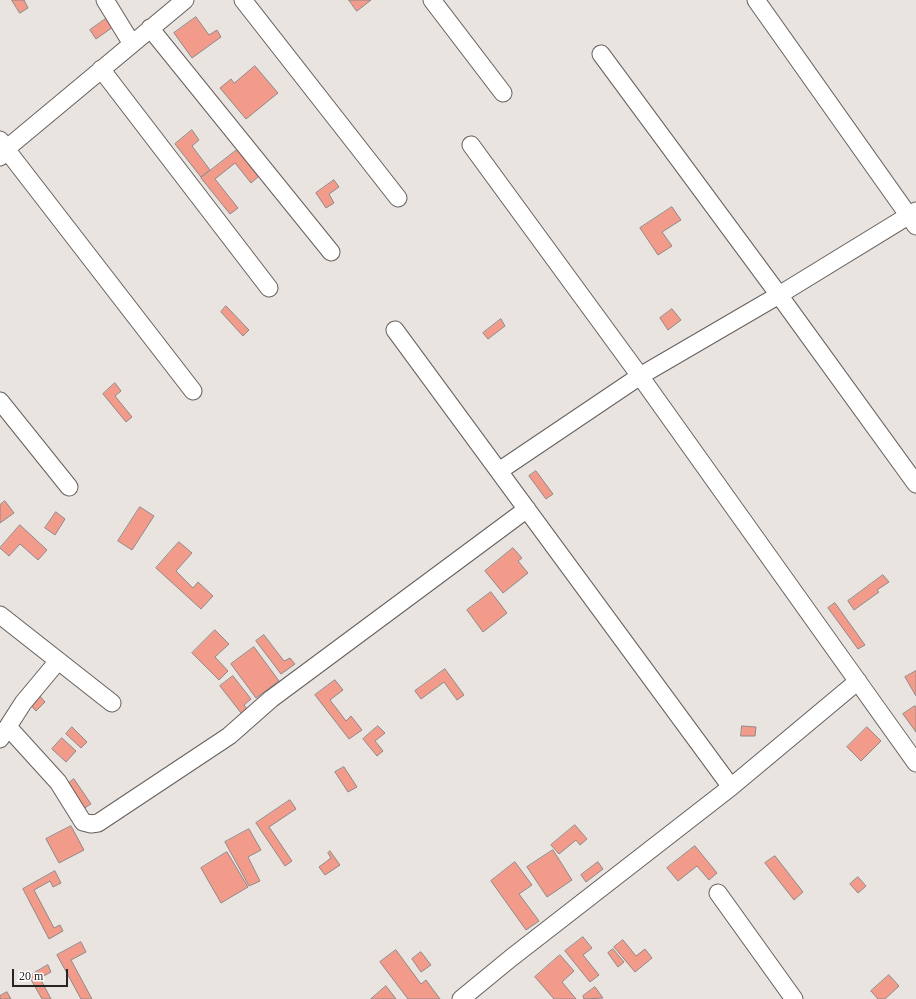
<!DOCTYPE html>
<html>
<head>
<meta charset="utf-8">
<style>
	body { margin:0 }
	#map { position:relative; width:916px; height:999px; overflow:hidden; background:#eae4e1; font-family:Georgia,serif }
	canvas { display:block }
	.scale { position:absolute; left:12px; top:969px; width:56px; height:18px; box-sizing:border-box; border:2px solid #272524; border-top:0; padding-left:5px; font-size:12px; line-height:14px; white-space:nowrap; color:#272524; -webkit-text-stroke:3px #fff; paint-order:stroke }
</style>
</head>
<body>
<div id="map">
<canvas width="916" height="999"></canvas>
<div class="scale">20 m</div>
</div>
<script>
const g = document.querySelector('canvas').getContext('2d');
g.lineJoin = 'round';
function paint(path, color) { g.fillStyle = color; g.fill(path, 'evenodd'); }
function stroke(path, color, width, dash) { g.strokeStyle = color; g.lineWidth = width; g.lineCap = dash ? 'butt' : 'round'; g.setLineDash(dash || []); g.stroke(path); }
const building = new Path2D(`
	M 12,0 L 24,0 L 28,8 L 20,13 Z
	M 349,0 L 371,0 L 357,11 Z
	M 196,17 L 209,35 L 217,30 L 221,37 L 192,58 L 174,33 Z
	M 107,18 L 113,27 L 96,39 L 90,30 Z
	M 255,66 L 278,93 L 246,119 L 220,88 L 231,79 L 234,83 Z
	M 192,130 L 199,140 L 192,146 L 210,170 L 201,177 L 175,144 Z
	M 238,149 L 259,176 L 251,183 L 235,163 L 215,179 L 238,208 L 230,214 L 201,178 Z
	M 334,180 L 339,187 L 329,194 L 334,203 L 326,208 L 316,193 Z
	M 672,207 L 681,220 L 662,232 L 672,246 L 658,255 L 640,228 Z
	M 226,306 L 249,330 L 243,336 L 221,312 Z
	M 672,309 L 681,320 L 668,330 L 660,318 Z
	M 501,319 L 505,326 L 488,339 L 483,333 Z
	M 115,383 L 121,391 L 115,396 L 132,417 L 126,422 L 103,394 Z
	M 536,471 L 553,494 L 546,499 L 529,476 Z
	M 5,501 L 14,513 L 0,523 L 0,505 Z
	M 140,507 L 154,516 L 132,550 L 118,541 Z
	M 56,512 L 65,519 L 55,535 L 45,528 Z
	M 20,525 L 47,550 L 38,560 L 20,544 L 9,556 L 0,548 Z
	M 179,542 L 192,553 L 176,571 L 193,588 L 198,582 L 213,596 L 201,609 L 156,568 Z
	M 513,548 L 522,558 L 518,561 L 528,573 L 503,593 L 485,571 Z
	M 883,575 L 889,582 L 877,590 L 879,592 L 854,610 L 848,601 Z
	M 491,592 L 507,613 L 483,632 L 467,610 Z
	M 835,603 L 865,645 L 858,649 L 828,608 Z
	M 215,630 L 229,644 L 215,657 L 228,671 L 219,680 L 192,653 Z
	M 264,635 L 284,661 L 290,658 L 295,664 L 281,674 L 256,641 Z
	M 254,647 L 279,681 L 256,698 L 231,664 Z
	M 445,669 L 464,695 L 457,700 L 444,682 L 421,699 L 415,691 Z
	M 916,671 L 916,696 L 905,677 Z
	M 233,676 L 251,699 L 244,705 L 250,713 L 245,718 L 220,686 Z
	M 335,680 L 343,690 L 330,700 L 346,721 L 351,716 L 362,730 L 349,739 L 315,695 Z
	M 39,695 L 45,702 L 36,711 L 29,703 Z
	M 915,706 L 916,708 L 916,732 L 903,714 Z
	M 378,726 L 385,733 L 375,741 L 383,751 L 377,756 L 363,739 Z
	M 742,726 L 756,727 L 755,736 L 741,736 Z
	M 72,727 L 87,742 L 81,748 L 66,734 Z
	M 867,727 L 881,741 L 861,761 L 847,747 Z
	M 62,738 L 76,751 L 66,762 L 52,749 Z
	M 344,767 L 357,787 L 348,792 L 335,772 Z
	M 74,779 L 91,804 L 83,809 L 66,785 Z
	M 290,800 L 296,809 L 269,827 L 292,861 L 285,866 L 256,823 Z
	M 575,825 L 587,839 L 580,845 L 576,840 L 559,854 L 551,845 Z
	M 71,826 L 84,850 L 59,863 L 46,839 Z
	M 249,829 L 261,850 L 248,857 L 260,881 L 249,886 L 225,842 Z
	M 695,846 L 717,873 L 709,880 L 697,866 L 678,881 L 667,868 Z
	M 553,850 L 572,880 L 547,897 L 527,867 Z
	M 330,851 L 340,865 L 325,875 L 319,867 L 331,858 L 328,853 Z
	M 227,852 L 248,887 L 221,903 L 201,868 Z
	M 775,856 L 803,892 L 794,900 L 765,863 Z
	M 515,862 L 532,885 L 519,894 L 539,921 L 526,930 L 491,881 Z
	M 598,862 L 603,869 L 586,882 L 581,875 Z
	M 55,871 L 61,883 L 53,887 L 50,881 L 34,890 L 54,928 L 60,925 L 63,931 L 49,939 L 23,889 Z
	M 858,877 L 866,886 L 858,893 L 850,884 Z
	M 583,937 L 592,948 L 583,955 L 599,975 L 590,982 L 565,951 Z
	M 623,940 L 636,956 L 645,949 L 652,958 L 635,972 L 614,947 Z
	M 81,942 L 86,952 L 71,960 L 92,999 L 81,999 L 57,955 Z
	M 613,949 L 624,962 L 618,967 L 608,953 Z
	M 396,950 L 421,984 L 426,980 L 440,999 L 408,999 L 380,962 Z
	M 421,952 L 431,965 L 421,972 L 412,959 Z
	M 560,955 L 574,971 L 562,982 L 576,999 L 554,999 L 535,977 Z
	M 48,965 L 51,972 L 40,978 L 51,999 L 42,999 L 29,976 Z
	M 889,975 L 899,986 L 885,999 L 878,999 L 871,991 Z
	M 386,986 L 396,999 L 371,999 Z
	M 595,987 L 603,998 L 584,999 L 583,996 Z
	M 7,992 L 11,999 L 0,999 L 0,996 Z`);
paint(building, '#f39b8a');
stroke(building, '#8e8887', 1);
const street = new Path2D(`
	M 105,0 L 132,44
	M 243,0 L 398,198
	M 432,0 L 503,93
	M 756,0 L 916,226
	M 150,28 L 331,252
	M 601,54 L 779,295 L 916,484
	M 101,69 L 269,288
	M 0,140 L 6,149 L 193,391
	M 471,145 L 640,376 L 916,763
	M 0,157 L 6,149 L 185,0
	M 395,330 L 731,787
	M 0,401 L 69,487
	M 499,471 L 640,376 L 779,295 L 916,211
	M 0,615 L 112,703
	M 8,727 L 58,782 L 83,822 L 91,824 L 98,823 L 229,736 L 271,699 L 527,509
	M 0,739 L 23,703 L 58,661
	M 718,893 L 794,999
	M 461,999 L 511,958 L 731,787 L 858,681`);
stroke(street, '#65605d', 19);
stroke(street, '#fff', 17);
</script>
</body>
</html>
